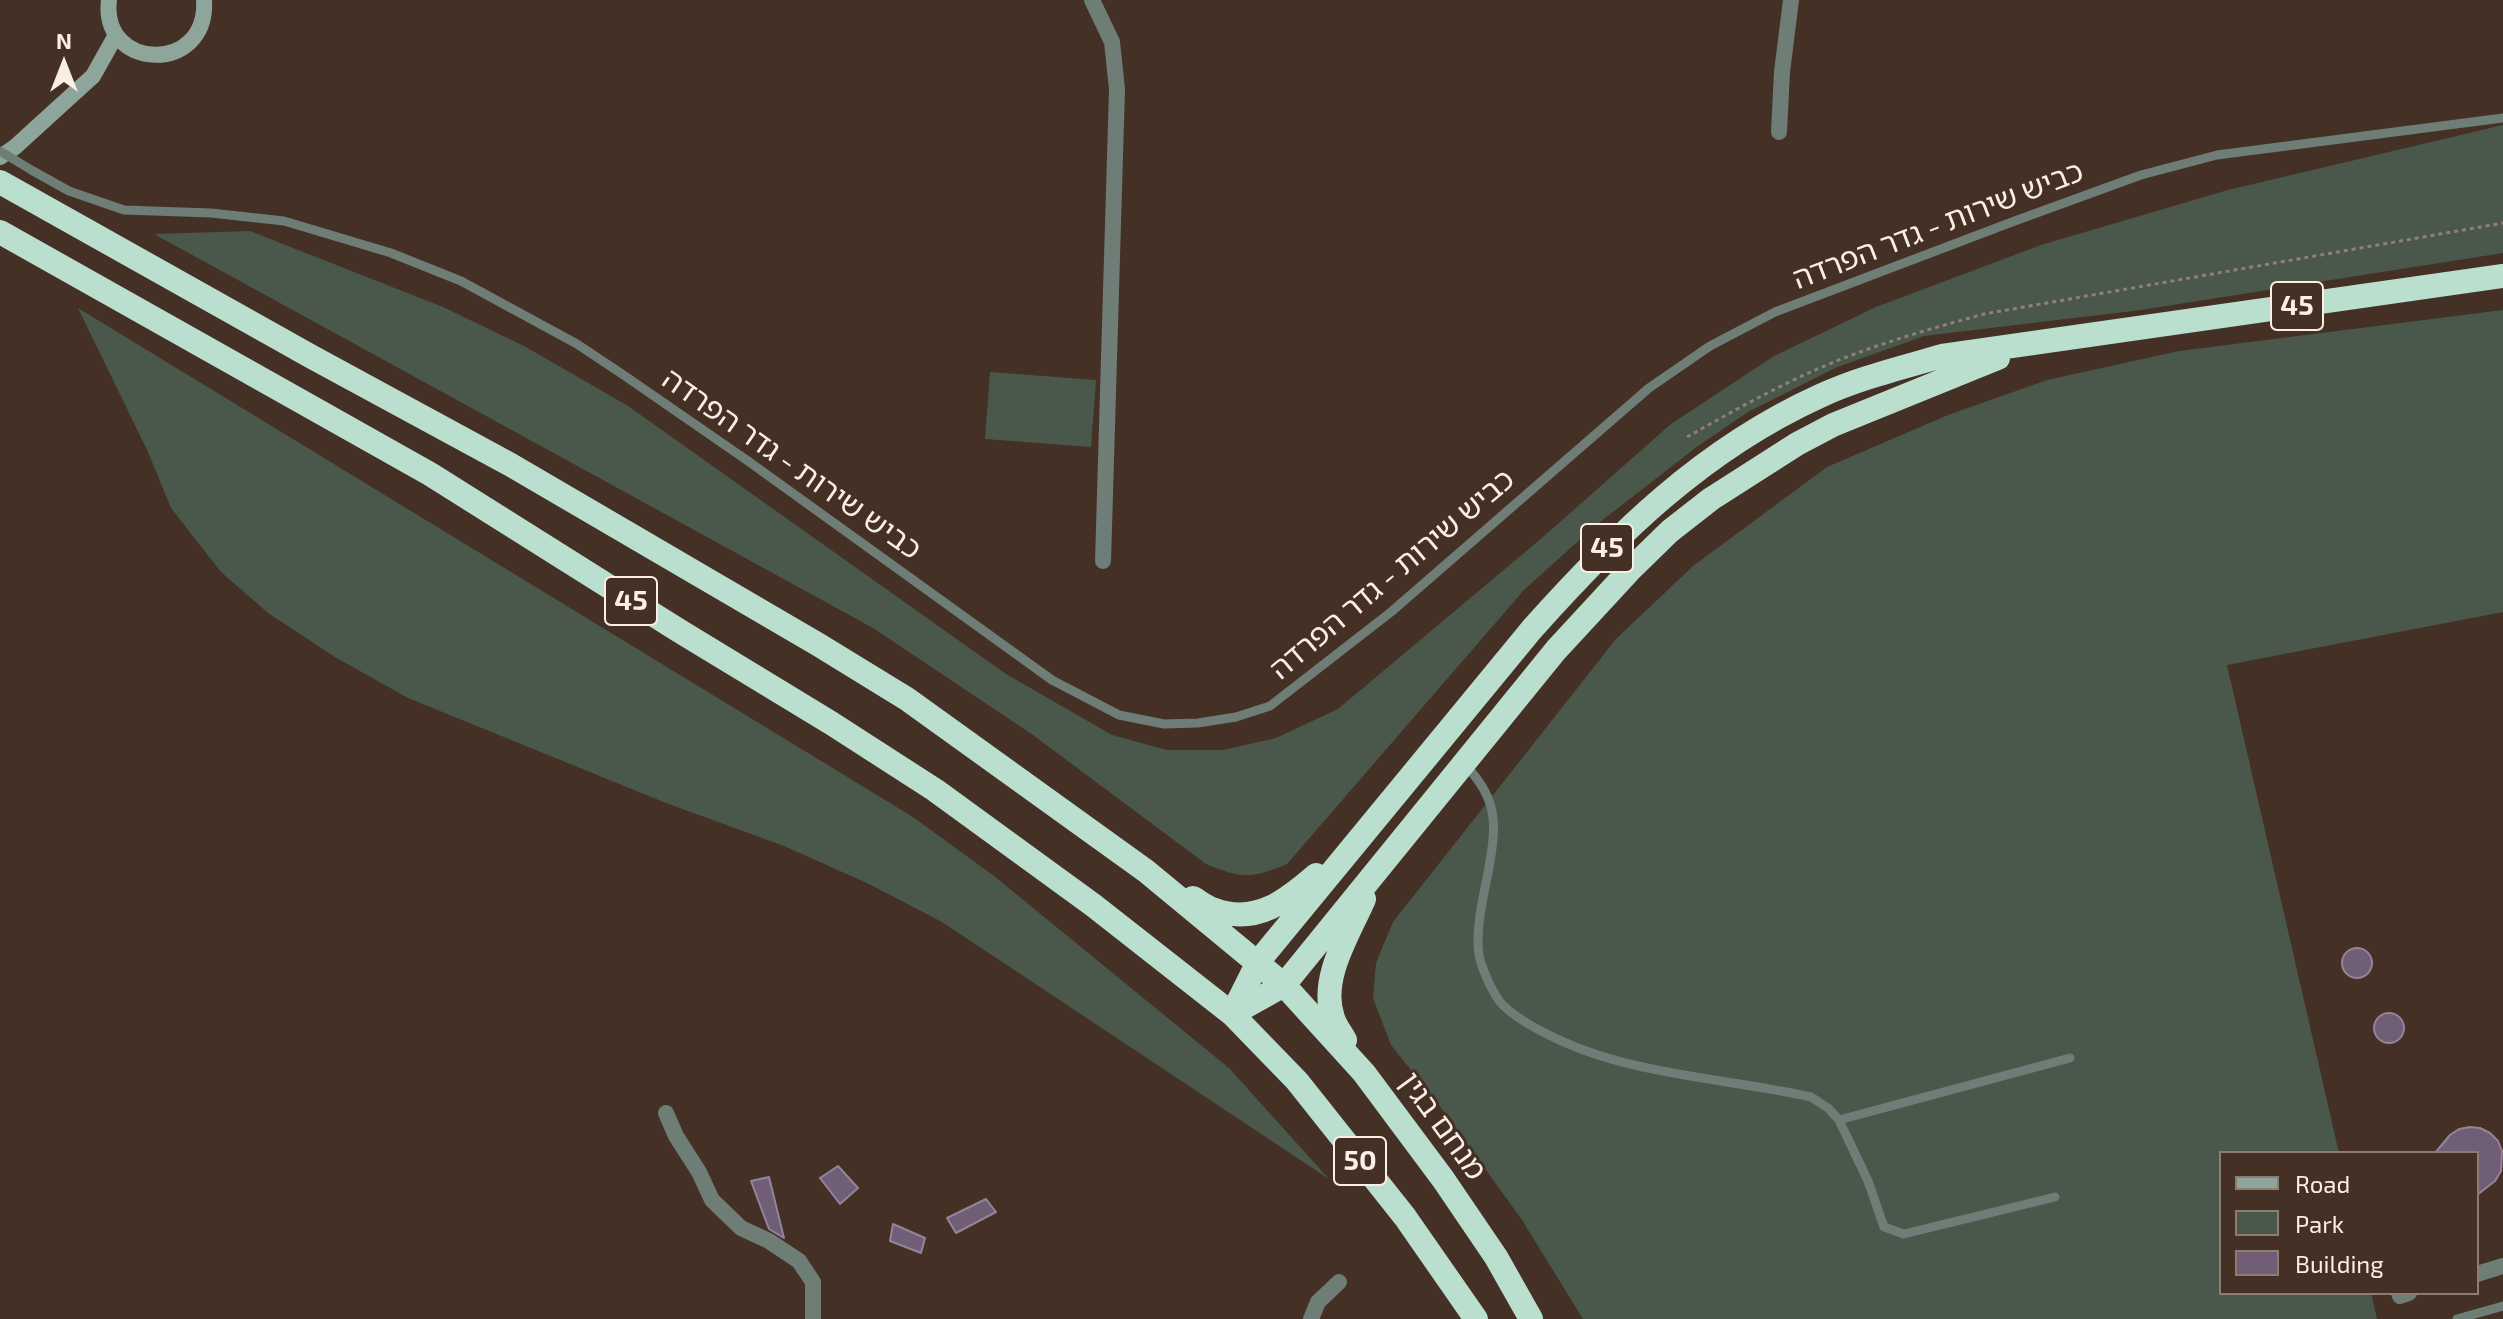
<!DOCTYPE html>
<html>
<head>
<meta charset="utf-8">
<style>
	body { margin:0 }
	#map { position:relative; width:2503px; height:1319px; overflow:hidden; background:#443024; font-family:"Exo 2",sans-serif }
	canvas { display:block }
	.legend { position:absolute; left:2219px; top:1151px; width:260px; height:144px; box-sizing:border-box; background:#443024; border:2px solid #8d7c72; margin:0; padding:10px 14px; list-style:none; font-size:24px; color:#fbeee6 }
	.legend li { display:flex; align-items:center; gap:16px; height:40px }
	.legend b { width:40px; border:2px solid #8d7c72 }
	.north { position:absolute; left:24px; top:24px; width:80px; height:80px; -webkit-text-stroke:6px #443024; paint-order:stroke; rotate:0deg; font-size:22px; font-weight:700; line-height:32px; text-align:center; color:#fbeee6 }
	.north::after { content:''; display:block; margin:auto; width:28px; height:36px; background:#fbeee6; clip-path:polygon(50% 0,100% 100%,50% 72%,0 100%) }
</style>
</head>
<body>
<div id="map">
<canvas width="2503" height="1319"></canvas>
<ul class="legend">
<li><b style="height:10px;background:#8da59a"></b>Road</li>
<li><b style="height:22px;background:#49584b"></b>Park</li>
<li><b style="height:22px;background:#705e77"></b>Building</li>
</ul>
<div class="north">N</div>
</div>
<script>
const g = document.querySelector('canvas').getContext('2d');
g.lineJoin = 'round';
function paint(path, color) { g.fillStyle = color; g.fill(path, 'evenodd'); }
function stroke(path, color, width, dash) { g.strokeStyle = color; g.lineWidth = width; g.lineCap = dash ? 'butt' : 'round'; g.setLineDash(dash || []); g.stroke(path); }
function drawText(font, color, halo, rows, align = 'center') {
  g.font = font + ' "Exo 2","Noto Sans Hebrew",sans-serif'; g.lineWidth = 6; g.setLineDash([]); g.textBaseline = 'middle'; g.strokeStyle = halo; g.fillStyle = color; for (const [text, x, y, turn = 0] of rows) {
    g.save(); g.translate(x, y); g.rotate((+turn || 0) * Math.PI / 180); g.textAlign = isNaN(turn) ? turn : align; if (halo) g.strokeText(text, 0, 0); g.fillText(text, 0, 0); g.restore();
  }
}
paint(new Path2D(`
	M 2503,125 L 2503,253 L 2141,310 L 1924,336 L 1835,368 L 1748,412 L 1698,446 L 1595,526 L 1524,590 L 1287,864 C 1250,879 1243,879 1206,864 L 1033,735 L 873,628 L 154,234 L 250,231 L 443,307 L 526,347 L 628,406 L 1006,674 L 1112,735 L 1167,750 L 1223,750 L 1276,738 L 1338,709 L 1543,537 L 1671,424 L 1774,356 L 1876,307 L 2041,245 L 2228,190 Z
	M 78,308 L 913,817 L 994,876 L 1229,1068 L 1329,1179 L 942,922 L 869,884 L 784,846 L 666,803 L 408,698 L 335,657 L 268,613 L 221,572 L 171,508 L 148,452 Z
	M 2503,310 L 2503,612 L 2227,665 L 2339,1153 L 2221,1153 L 2221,1293 L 2371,1293 L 2377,1319 L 1583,1319 L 1522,1220 L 1445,1113 L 1391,1045 L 1373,998 L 1376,963 L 1393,922 L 1616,639 L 1693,566 L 1827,467 L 1948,415 L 2047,380 L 2179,351 Z
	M 990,372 L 1096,380 L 1091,447 L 985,439 Z`), '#49584b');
const building = new Path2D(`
	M2342 963a15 15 0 1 1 30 0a15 15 0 1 1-30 0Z
	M2374 1028a15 15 0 1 1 30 0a15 15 0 1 1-30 0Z
	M 2470,1127 L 2480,1128 L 2490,1133 L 2498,1141 L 2502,1151 L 2501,1171 L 2495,1181 L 2477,1195 L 2477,1153 L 2435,1153 L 2450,1135 L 2459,1129 Z
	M 838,1166 L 858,1188 L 840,1204 L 820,1178 Z
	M 769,1177 L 784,1238 L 769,1229 L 751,1181 Z
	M 986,1199 L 996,1212 L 956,1233 L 947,1218 Z
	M 893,1224 L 925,1238 L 921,1253 L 890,1241 Z`);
paint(building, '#705e77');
stroke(building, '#93849a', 2);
stroke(new Path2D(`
	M 1687,437 C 1728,414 1770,390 1813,371 C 1869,346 1926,330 1984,314 L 2503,223`), '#907f75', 3, [4, 4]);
stroke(new Path2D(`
	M 33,171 L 69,191 L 124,210 L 211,213 L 284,221 L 391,253 L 461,281 L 577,344 L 625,376 L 748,461 L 1052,680 L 1119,715 L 1164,724 L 1198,723 L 1236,717 L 1270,706 L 1391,612 L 1649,388 L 1710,346 L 1775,312 L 2012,222 L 2141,175 L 2217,155 L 2503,118
	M 1466,766 C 1500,801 1496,828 1488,873 C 1483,897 1473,940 1481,963 C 1485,975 1493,992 1500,1002 C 1512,1015 1529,1025 1545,1033 C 1627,1076 1722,1077 1811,1097 L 1828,1108 L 1839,1120 L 1868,1181 L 1884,1227 L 1904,1234 L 2055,1197
	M 1839,1120 L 2070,1058
	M 2457,1319 L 2503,1306`), '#6e7d76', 9);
stroke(new Path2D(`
	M 1092,0 L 1112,42 L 1117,89 L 1103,561
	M 1779,132 L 1782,72 L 1791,0
	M 666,1113 L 676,1136 L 699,1172 L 712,1200 L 741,1228 L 769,1241 L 799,1261 L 813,1282 L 813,1319
	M 2477,1274 L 2503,1266
	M 2399,1293 L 2400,1296 L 2409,1293
	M 1311,1319 L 1318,1302 L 1339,1282`), '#6e7d76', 16);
stroke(new Path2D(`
	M 109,0 C 100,71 209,75 204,0
	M 0,157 L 15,147 L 93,76 L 116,35`), '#8da59a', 16);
stroke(new Path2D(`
	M 0,182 L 312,357 L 511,465 L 819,645 L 907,699 L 1146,871 L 1284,985 L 1364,1073 L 1443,1179 L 1496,1257 L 1531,1319
	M 0,232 L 430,474 L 678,630 L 831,723 L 935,790 L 1093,905 L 1232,1014 L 1297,1081 L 1405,1217 L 1476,1319
	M 1193,898 C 1200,902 1207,908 1215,910 C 1257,925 1287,900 1316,875
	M 1232,1014 L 1258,962 L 1532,629 C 1616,535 1703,449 1820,396 C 1859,378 1901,368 1942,356 L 2503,276
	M 1232,1014 L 1284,985 L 1556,650 L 1629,571 L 1670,531 L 1711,499 L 1797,444 L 1833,425 L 1998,358
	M 1345,1040 C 1341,1033 1335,1025 1333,1018 C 1319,979 1349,934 1364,899`), '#badfcf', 24);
stroke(new Path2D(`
	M 0,151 L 33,171`), '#6e7d76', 9);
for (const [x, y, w] of [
	[2297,306,52],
	[1607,548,52],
	[631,601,52],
	[1360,1161,52]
]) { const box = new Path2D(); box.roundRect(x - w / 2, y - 24, w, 48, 6); g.fillStyle = '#443024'; g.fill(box); stroke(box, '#fbeee6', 2); }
drawText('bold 28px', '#fbeee6', null, [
	["45",2297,306],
	["45",1607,548],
	["45",631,601],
	["50",1360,1161]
]);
drawText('30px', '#fbeee6', '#443024', [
	["כביש שירות - גדר הפרדה",1938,225,-21],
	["כביש שירות - גדר הפרדה",792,464,35],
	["כביש שירות - גדר הפרדה",1392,574,-40],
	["מנחם בגין",1443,1126,54]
]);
</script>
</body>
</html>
